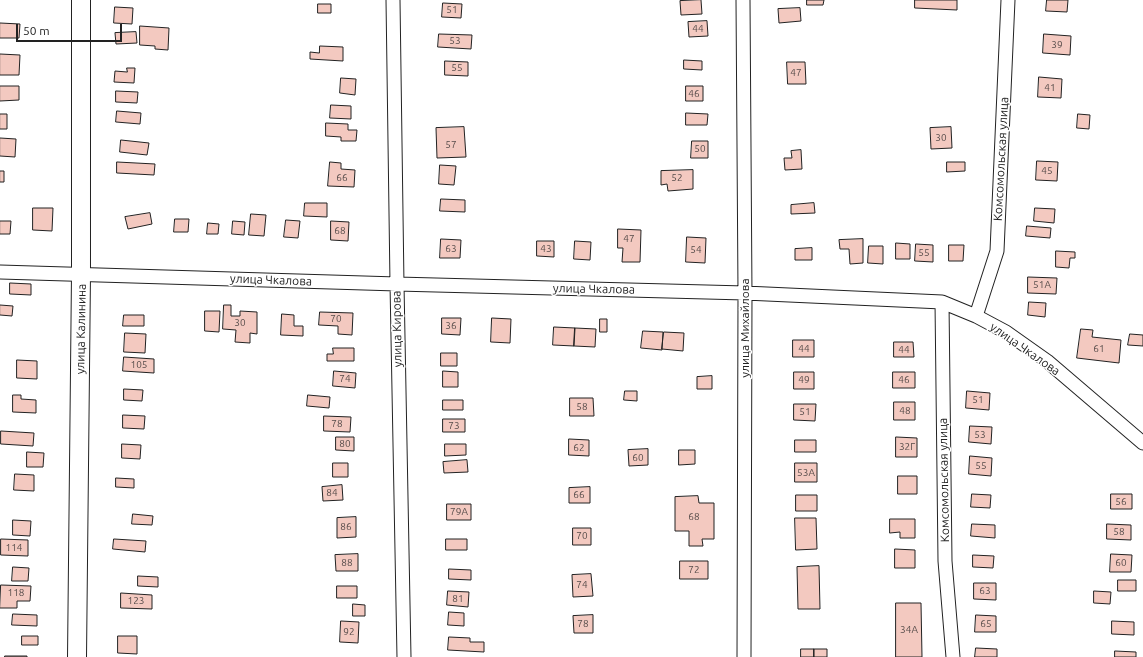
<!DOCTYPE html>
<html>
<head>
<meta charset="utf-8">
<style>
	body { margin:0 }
	#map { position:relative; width:1143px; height:657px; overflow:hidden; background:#fff; font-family:Ubuntu,sans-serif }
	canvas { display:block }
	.scale { position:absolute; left:16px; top:24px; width:106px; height:18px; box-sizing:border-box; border:2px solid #222; border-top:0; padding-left:5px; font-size:12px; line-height:14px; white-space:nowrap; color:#222; -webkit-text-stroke:3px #fff; paint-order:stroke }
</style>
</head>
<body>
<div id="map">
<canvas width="1143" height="657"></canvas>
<div class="scale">50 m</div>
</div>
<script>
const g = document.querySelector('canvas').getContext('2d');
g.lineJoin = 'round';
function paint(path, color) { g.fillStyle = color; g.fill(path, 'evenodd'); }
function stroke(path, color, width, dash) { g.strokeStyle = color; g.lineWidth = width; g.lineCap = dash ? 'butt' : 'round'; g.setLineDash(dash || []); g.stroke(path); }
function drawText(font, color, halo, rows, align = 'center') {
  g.font = font + ' Ubuntu,sans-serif'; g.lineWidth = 3; g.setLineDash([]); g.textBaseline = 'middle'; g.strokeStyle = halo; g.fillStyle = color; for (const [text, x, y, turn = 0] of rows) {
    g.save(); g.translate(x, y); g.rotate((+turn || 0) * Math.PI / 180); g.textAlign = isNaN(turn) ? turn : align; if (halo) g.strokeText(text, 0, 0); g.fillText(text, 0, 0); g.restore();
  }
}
const building = new Path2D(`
	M 701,0 L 702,14 L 681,15 L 680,1 Z
	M 807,0 L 824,0 L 823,5 L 807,5 Z
	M 915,0 L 957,0 L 957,10 L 915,8 Z
	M 1047,0 L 1068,0 L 1067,12 L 1046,11 Z
	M 443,3 L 462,4 L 461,18 L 442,17 Z
	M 318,4 L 331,4 L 331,13 L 318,13 Z
	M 115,7 L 133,8 L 132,24 L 114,23 Z
	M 800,8 L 801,21 L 779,23 L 778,9 Z
	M 707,21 L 708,36 L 689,37 L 688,22 Z
	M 0,23 L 20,24 L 19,38 L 0,38 Z
	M 140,26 L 169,28 L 168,50 L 155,49 L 155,46 L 140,45 Z
	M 136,32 L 137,43 L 116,44 L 115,33 Z
	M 439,34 L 472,35 L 471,49 L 438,47 Z
	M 1044,34 L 1071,36 L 1070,55 L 1043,53 Z
	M 320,46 L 343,47 L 343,61 L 310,59 L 310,52 L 319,53 Z
	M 0,54 L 20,55 L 19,75 L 0,75 Z
	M 684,60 L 702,61 L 702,70 L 684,69 Z
	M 445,61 L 468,62 L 468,76 L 445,75 Z
	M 787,62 L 805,62 L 806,84 L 788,84 Z
	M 127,68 L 135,68 L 134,83 L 114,82 L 115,71 L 127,72 Z
	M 1039,77 L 1062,79 L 1061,98 L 1038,97 Z
	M 341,78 L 356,79 L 355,95 L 340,93 Z
	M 0,86 L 19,86 L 19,100 L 0,101 Z
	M 686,86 L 703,86 L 703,101 L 686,101 Z
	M 116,91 L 138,92 L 137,103 L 116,102 Z
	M 331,105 L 351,106 L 351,119 L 330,118 Z
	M 117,111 L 141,113 L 140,124 L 116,122 Z
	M 686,113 L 708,114 L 707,125 L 686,125 Z
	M 0,114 L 7,114 L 7,129 L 0,129 Z
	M 1078,114 L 1090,115 L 1089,129 L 1077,128 Z
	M 326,123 L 348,124 L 348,130 L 357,130 L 356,141 L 341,141 L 341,137 L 326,136 Z
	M 464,127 L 466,157 L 437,158 L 436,128 Z
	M 951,127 L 952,148 L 931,149 L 930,128 Z
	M 0,138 L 16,139 L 15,157 L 0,156 Z
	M 121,140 L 149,143 L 147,155 L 120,152 Z
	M 692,141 L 708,141 L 708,158 L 691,158 Z
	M 801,150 L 802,169 L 785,170 L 784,158 L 792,158 L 791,151 Z
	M 1037,161 L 1058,162 L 1057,181 L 1036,180 Z
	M 117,162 L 155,164 L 154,175 L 117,173 Z
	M 330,162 L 341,163 L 341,169 L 355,170 L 354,187 L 328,186 Z
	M 947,162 L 965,162 L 965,171 L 947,172 Z
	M 440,165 L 456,166 L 454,185 L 439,184 Z
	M 693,170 L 693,189 L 668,191 L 667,184 L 661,185 L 661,171 Z
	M 0,171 L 4,171 L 4,182 L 0,182 Z
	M 441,199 L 465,200 L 465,212 L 440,211 Z
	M 305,203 L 327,203 L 327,217 L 304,216 Z
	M 814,203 L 815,213 L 791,214 L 791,205 Z
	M 33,208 L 53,208 L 52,231 L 33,230 Z
	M 1035,208 L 1055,209 L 1054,223 L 1034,221 Z
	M 150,213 L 152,224 L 128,229 L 125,217 Z
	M 251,214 L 266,215 L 264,236 L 249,235 Z
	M 175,219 L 189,219 L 188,232 L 174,232 Z
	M 286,220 L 300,221 L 298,238 L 284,237 Z
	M 0,221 L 11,221 L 10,234 L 0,234 Z
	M 233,221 L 245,222 L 244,235 L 232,234 Z
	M 331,221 L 349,222 L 348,241 L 331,240 Z
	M 208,223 L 219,224 L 218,234 L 207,234 Z
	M 1027,226 L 1051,228 L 1050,238 L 1026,236 Z
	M 618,229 L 641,230 L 640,262 L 622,262 L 623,248 L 618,248 Z
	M 687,237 L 706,238 L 705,263 L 686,262 Z
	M 441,239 L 461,240 L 460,258 L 440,258 Z
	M 863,239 L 863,263 L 850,264 L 849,249 L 840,249 L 839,240 Z
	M 537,241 L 554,241 L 554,257 L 537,256 Z
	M 575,241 L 591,242 L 590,260 L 574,259 Z
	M 896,243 L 910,244 L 910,259 L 896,259 Z
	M 916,244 L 933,245 L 933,262 L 915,261 Z
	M 949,245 L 964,245 L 963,261 L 949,261 Z
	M 869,246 L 883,246 L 883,264 L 868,263 Z
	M 812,248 L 812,260 L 795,260 L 795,249 Z
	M 1056,251 L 1075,252 L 1075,258 L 1070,258 L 1069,268 L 1056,267 Z
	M 1028,277 L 1057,278 L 1056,294 L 1028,293 Z
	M 10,283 L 31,284 L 31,295 L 10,294 Z
	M 1029,302 L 1046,303 L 1045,317 L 1028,315 Z
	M 0,305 L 13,306 L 12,316 L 0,315 Z
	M 224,305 L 231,305 L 231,316 L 240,316 L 240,311 L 257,312 L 257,334 L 250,333 L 250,343 L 235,342 L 236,330 L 223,329 Z
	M 205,311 L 220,311 L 219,332 L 205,331 Z
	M 320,312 L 353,313 L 352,335 L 338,334 L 338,326 L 319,325 Z
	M 282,314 L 294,315 L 294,326 L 303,326 L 303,336 L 281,335 Z
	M 124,315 L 144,315 L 144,326 L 123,326 Z
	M 442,318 L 461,318 L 460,335 L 442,334 Z
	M 492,318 L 511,319 L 510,343 L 491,342 Z
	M 600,319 L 607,319 L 607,332 L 600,332 Z
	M 554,327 L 575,328 L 574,346 L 553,345 Z
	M 575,328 L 596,329 L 595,347 L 574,346 Z
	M 1081,329 L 1093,330 L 1092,337 L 1121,340 L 1119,363 L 1077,358 Z
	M 643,331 L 663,332 L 662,350 L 641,348 Z
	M 664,332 L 684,333 L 683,351 L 662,349 Z
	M 125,333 L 146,334 L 145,353 L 124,352 Z
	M 1130,334 L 1143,335 L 1143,346 L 1128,345 Z
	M 793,340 L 814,340 L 814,357 L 793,357 Z
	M 894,342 L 913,342 L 914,357 L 894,357 Z
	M 333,348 L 354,348 L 354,361 L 327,361 L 327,354 L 333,354 Z
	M 441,353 L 457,353 L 457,366 L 441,366 Z
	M 124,357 L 154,359 L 154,373 L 123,371 Z
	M 17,360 L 37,361 L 37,379 L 17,378 Z
	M 334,371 L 356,373 L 355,388 L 333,386 Z
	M 443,371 L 458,372 L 458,387 L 443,387 Z
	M 794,372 L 814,372 L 814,389 L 794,389 Z
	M 893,372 L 915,372 L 915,388 L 893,388 Z
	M 712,376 L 712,389 L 697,389 L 697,377 Z
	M 124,389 L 143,390 L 142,401 L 124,400 Z
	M 625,391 L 637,391 L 637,401 L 624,400 Z
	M 967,391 L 990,393 L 989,410 L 966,408 Z
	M 13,395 L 21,395 L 21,399 L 36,400 L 36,413 L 13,412 Z
	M 308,395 L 330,397 L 329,408 L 307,406 Z
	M 570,398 L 593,398 L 594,416 L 570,416 Z
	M 443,400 L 463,400 L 463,410 L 443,410 Z
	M 894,402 L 915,402 L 915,420 L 894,420 Z
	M 794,404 L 816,404 L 815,421 L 794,420 Z
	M 123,415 L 145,416 L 144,429 L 123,428 Z
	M 324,416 L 351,417 L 350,432 L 324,431 Z
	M 443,419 L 465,419 L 465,432 L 443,432 Z
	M 970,426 L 992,427 L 991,444 L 969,442 Z
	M 1,431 L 34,433 L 33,446 L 1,444 Z
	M 336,437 L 354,437 L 354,451 L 336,450 Z
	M 896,437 L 917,438 L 917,457 L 896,457 Z
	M 569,439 L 589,440 L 589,456 L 569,455 Z
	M 795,440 L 816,440 L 816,452 L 795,452 Z
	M 122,444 L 141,445 L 140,459 L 122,458 Z
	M 445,444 L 466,444 L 466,455 L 445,456 Z
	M 648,449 L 648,465 L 629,466 L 628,450 Z
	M 679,450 L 695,450 L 695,464 L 679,465 Z
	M 27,452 L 44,453 L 43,467 L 27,467 Z
	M 970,456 L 992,458 L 991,476 L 969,474 Z
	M 467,460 L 468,472 L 444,473 L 443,462 Z
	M 333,463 L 348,463 L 348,477 L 333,477 Z
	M 795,463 L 817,463 L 817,482 L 795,482 Z
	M 15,474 L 34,475 L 34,491 L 14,490 Z
	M 898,476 L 917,476 L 917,494 L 898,494 Z
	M 116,478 L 134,479 L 134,488 L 116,487 Z
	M 342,485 L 343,500 L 323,501 L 322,487 Z
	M 590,487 L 590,503 L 569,503 L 569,488 Z
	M 972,494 L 991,495 L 990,508 L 971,507 Z
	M 1111,494 L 1132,494 L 1132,509 L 1111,509 Z
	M 796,495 L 817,495 L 817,511 L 796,511 Z
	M 698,496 L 699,503 L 714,503 L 714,539 L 702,539 L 703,546 L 689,546 L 689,531 L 675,531 L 675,497 Z
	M 447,504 L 471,504 L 471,520 L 447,520 Z
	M 133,514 L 153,516 L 152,525 L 132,524 Z
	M 356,517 L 356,537 L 337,538 L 337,518 Z
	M 795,518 L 816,518 L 817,549 L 796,550 Z
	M 890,519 L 915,519 L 915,538 L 900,538 L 900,532 L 890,533 Z
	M 13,520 L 31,521 L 30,536 L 13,535 Z
	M 972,524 L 995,525 L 995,538 L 971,536 Z
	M 1107,524 L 1131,525 L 1131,540 L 1107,539 Z
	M 573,528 L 591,528 L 591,545 L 573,545 Z
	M 1,539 L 28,540 L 28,556 L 1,555 Z
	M 114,539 L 146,541 L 145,552 L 113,549 Z
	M 446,539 L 467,539 L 467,550 L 446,550 Z
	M 895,549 L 915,550 L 915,568 L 895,568 Z
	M 358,554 L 358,571 L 336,571 L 335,555 Z
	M 1111,554 L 1132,555 L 1131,572 L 1110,572 Z
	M 973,555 L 994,556 L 993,568 L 973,567 Z
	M 680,561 L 708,561 L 708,579 L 680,579 Z
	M 819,566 L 820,609 L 798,609 L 797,567 Z
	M 13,567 L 29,568 L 28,581 L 12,581 Z
	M 449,569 L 471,570 L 471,580 L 449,579 Z
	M 591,574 L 593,596 L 573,597 L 572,575 Z
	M 138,576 L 158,577 L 158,587 L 138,586 Z
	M 1118,580 L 1136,580 L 1136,591 L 1118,591 Z
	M 974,583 L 996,583 L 996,600 L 974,599 Z
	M 1,585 L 31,586 L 30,601 L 17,601 L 17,608 L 0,608 Z
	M 337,586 L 357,586 L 357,598 L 337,598 Z
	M 448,591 L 469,592 L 468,607 L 447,605 Z
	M 1094,591 L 1111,592 L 1110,604 L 1094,603 Z
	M 121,593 L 152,595 L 152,609 L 121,608 Z
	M 896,603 L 921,603 L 922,657 L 896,657 Z
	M 353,604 L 365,605 L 365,616 L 353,616 Z
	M 449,612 L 464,613 L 464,626 L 448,625 Z
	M 13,614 L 37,615 L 37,626 L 12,625 Z
	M 593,615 L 593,633 L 574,633 L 573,616 Z
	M 976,615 L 996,616 L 996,632 L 975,632 Z
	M 341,621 L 359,622 L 358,643 L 340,642 Z
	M 1112,621 L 1134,622 L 1134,635 L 1112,634 Z
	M 22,636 L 38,636 L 38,645 L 22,645 Z
	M 118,636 L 137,636 L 137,654 L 118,653 Z
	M 449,637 L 470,638 L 470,642 L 484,642 L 484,652 L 448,650 Z
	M 976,648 L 997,649 L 997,657 L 975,657 Z
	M 801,649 L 814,649 L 814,657 L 801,657 Z
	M 814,649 L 827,649 L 827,657 L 814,657 Z
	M 1115,651 L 1136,652 L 1136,657 L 1115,657 Z
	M 5,656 L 27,656 L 27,657 L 5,657 Z`);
paint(building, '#f3c9c0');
stroke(building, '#222', 1);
const street = new Path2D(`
	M 393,0 L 397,284 L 404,657
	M 743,0 L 745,293 L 744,657
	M 0,272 L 397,284 L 745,293 L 942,302 L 976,316 L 1006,332 L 1047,361 L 1143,443
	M 942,302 L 945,561 L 953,657
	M 976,316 L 997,251 L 1008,0`);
const secondary = new Path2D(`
	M 77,657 L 81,274 L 81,0`);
stroke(street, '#222', 15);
stroke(secondary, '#222', 20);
stroke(street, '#fff', 13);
stroke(secondary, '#fff', 18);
drawText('10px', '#564c4a', null, [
	["51",452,10],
	["44",698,29],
	["53",455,41],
	["39",1057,45],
	["55",457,68],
	["47",796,73],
	["41",1050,88],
	["46",694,94],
	["30",941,138],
	["57",451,145],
	["50",700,149],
	["45",1047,171],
	["66",342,178],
	["52",677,178],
	["68",340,231],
	["47",629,239],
	["63",451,249],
	["43",546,249],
	["54",696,250],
	["55",924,253],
	["51А",1042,285],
	["70",336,319],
	["30",240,323],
	["36",451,326],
	["44",804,349],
	["61",1099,349],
	["44",904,350],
	["105",139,365],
	["74",345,379],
	["49",804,380],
	["46",904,380],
	["51",978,400],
	["58",582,407],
	["48",905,411],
	["51",805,412],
	["78",337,424],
	["73",454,426],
	["53",980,435],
	["80",345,444],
	["32Г",907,447],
	["62",579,448],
	["60",638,458],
	["55",981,466],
	["53А",806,473],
	["84",332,493],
	["66",579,495],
	["56",1121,502],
	["79А",459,512],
	["68",694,517],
	["86",346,527],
	["58",1119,532],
	["70",582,536],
	["114",14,548],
	["88",347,563],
	["60",1121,563],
	["72",694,570],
	["74",582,585],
	["63",985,591],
	["118",16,593],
	["81",458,599],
	["123",136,601],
	["78",583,624],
	["65",986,624],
	["34А",909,630],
	["92",349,632]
]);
drawText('12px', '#222', '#fff', [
	["Комсомольская улица",1001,159,-87],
	["улица Чкалова",271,280,2],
	["улица Чкалова",594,289,1],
	["улица Михайлова",745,328,-90],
	["улица Калинина",81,329,-89],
	["улица Кирова",397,329,-91],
	["улица Чкалова",1025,349,35],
	["Комсомольская улица",944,480,-91]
]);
</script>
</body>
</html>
